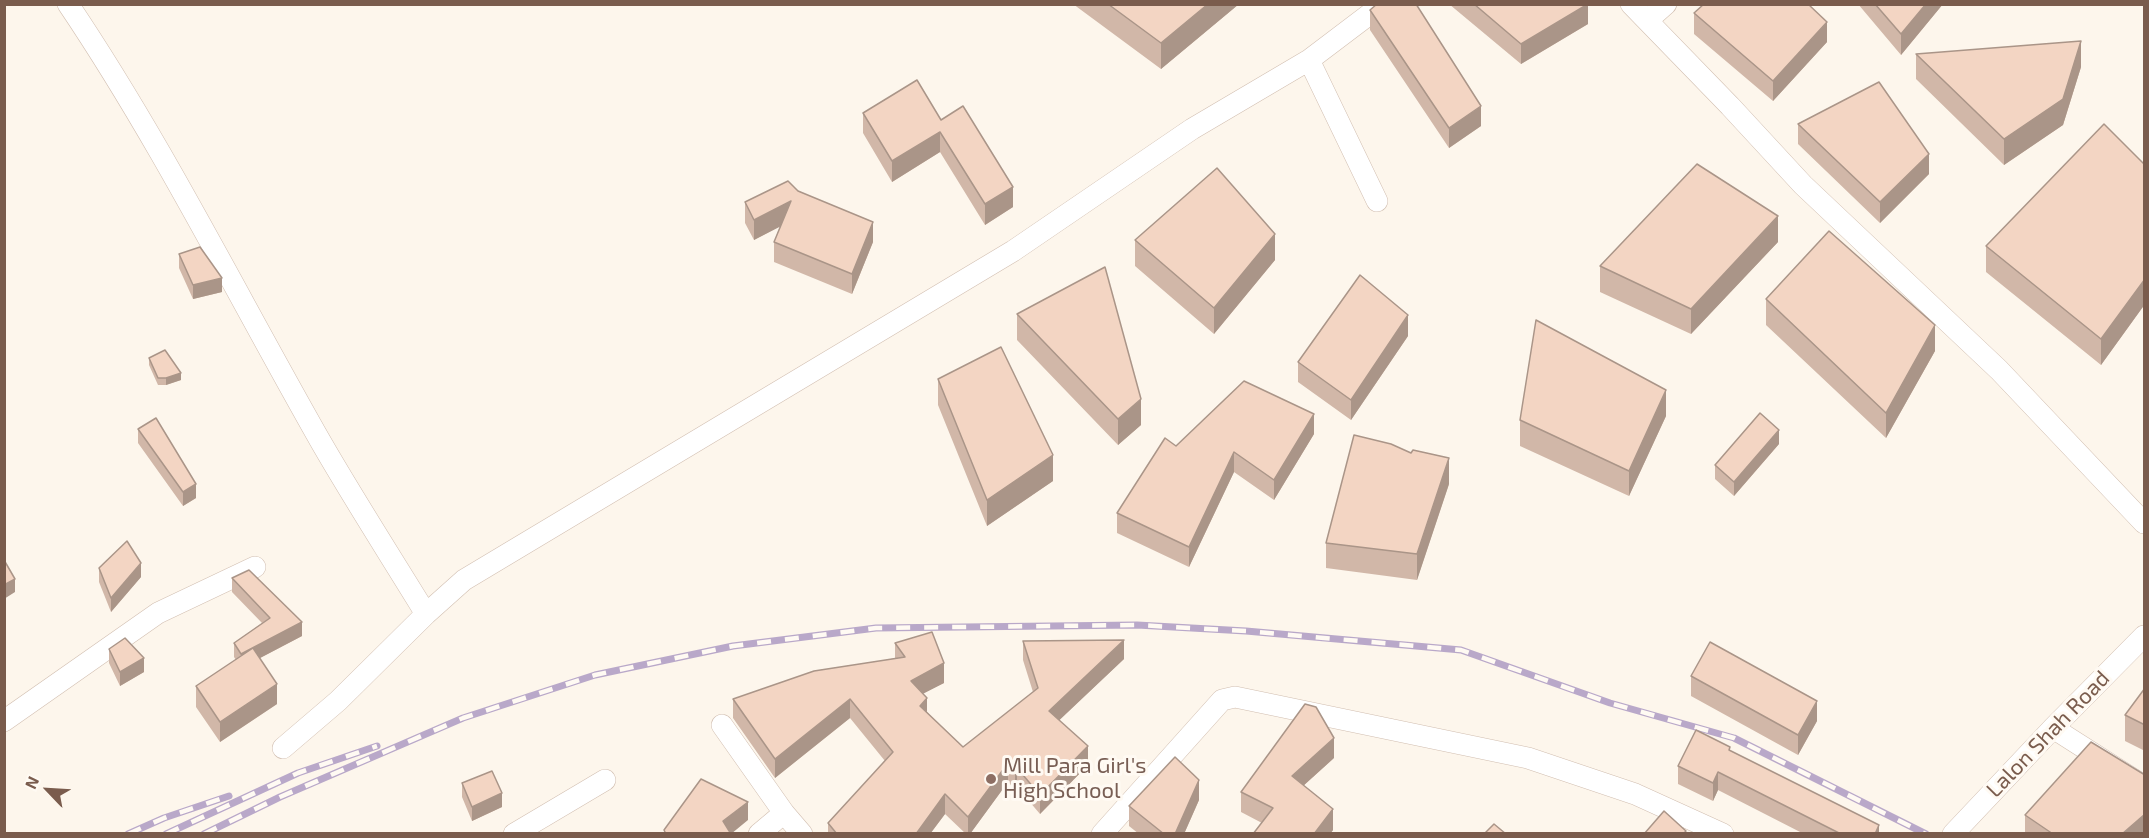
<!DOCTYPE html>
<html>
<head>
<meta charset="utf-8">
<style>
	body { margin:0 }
	#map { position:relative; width:2149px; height:838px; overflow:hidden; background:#fdf6ec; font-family:"Exo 2",sans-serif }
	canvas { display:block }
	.frame { position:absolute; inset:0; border:6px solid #7a5c4d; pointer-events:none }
	.north { position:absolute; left:18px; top:760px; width:60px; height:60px; -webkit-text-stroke:4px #fffaf3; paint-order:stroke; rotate:295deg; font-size:16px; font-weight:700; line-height:24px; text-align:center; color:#7a5c4d }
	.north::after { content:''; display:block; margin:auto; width:21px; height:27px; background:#7a5c4d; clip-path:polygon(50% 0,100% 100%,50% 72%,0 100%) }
</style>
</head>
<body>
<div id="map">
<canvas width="2149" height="838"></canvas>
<div class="frame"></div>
<div class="north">N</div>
</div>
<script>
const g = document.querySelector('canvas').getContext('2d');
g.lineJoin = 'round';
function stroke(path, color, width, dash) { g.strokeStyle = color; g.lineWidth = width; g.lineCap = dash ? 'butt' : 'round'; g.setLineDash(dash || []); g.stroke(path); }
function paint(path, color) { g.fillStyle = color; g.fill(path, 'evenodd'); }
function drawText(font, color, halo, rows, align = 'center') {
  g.font = font + ' "Exo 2",sans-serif'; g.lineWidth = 6; g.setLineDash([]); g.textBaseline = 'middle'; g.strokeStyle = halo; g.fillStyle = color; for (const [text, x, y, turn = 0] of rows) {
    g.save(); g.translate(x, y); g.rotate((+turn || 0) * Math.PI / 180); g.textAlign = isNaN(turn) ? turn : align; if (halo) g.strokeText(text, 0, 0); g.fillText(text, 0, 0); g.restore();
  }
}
const minor = new Path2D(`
	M 68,4 C 163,145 238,297 322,444 C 355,501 391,557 426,614
	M 1631,4 L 1730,106 L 1803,185 L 1999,370 L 2144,523
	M 1648,20 L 1666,4
	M 1309,60 L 1377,201
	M 4,721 L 158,613 L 255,567
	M 722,725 L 784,813 L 802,834
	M 2053,728 L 2144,786
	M 283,748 L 338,701 L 426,614 L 464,580 L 1013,251 L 1192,129 L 1309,60 L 1383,4
	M 514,834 L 605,780
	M 759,834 L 784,813
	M 1102,834 L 1222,700 L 1235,697 L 1528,758 L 1635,794 L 1723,834
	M 1953,834 L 2053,728 L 2144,636`);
stroke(minor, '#d1beb0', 22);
stroke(minor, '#fff', 21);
const rail = new Path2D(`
	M 128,834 L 164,818 L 229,796
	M 166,834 L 298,773 L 377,746
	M 204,834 L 280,797 L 463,718 L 595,675 L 733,646 L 876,628 L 1137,625 L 1246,631 L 1461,650 L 1610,703 L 1734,738 L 1926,834`);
stroke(rail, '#b9a8c9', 7);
stroke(rail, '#fffaf3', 4.5, [14]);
paint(new Path2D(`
	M 1073,4 L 1239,4 L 1161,69 Z
	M 1449,4 L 1588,4 L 1588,24 L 1521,64 Z
	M 1858,4 L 1943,4 L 1901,55 Z
	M 1370,10 L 1481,126 L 1449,148 L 1370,30 Z
	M 1694,13 L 1827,42 L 1773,101 L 1694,34 Z
	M 1916,54 L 2081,67 L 2063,125 L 2004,165 L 1916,79 Z
	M 863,113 L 941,120 L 1013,207 L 985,225 L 940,152 L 892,182 L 863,133 Z
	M 1798,124 L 1929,174 L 1880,223 L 1798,144 Z
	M 2145,165 L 2145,304 L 2101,365 L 1986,272 L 1986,246 Z
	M 798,191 L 873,242 L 852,294 L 774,262 L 774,242 L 780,226 L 754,240 L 745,223 L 745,202 Z
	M 1135,240 L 1275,260 L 1214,334 L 1135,266 Z
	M 1778,242 L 1691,334 L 1600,292 L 1600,266 Z
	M 179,254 L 222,292 L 193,299 L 179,268 Z
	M 1766,299 L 1935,351 L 1886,438 L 1766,325 Z
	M 1017,314 L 1141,425 L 1118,445 L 1017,340 Z
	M 1408,336 L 1351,420 L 1298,382 L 1298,362 Z
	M 149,358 L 181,380 L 166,385 L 158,385 L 149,365 Z
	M 938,379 L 1053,481 L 987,526 L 938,405 Z
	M 1666,416 L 1629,496 L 1520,446 L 1520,420 Z
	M 138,429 L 196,498 L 183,506 L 138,443 Z
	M 1314,434 L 1274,500 L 1234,472 L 1189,567 L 1117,533 L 1117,513 L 1176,446 Z
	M 1779,444 L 1734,496 L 1715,479 L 1715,465 Z
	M 1449,484 L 1417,580 L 1326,568 L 1326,543 Z
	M 99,568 L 141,577 L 111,612 L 99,582 Z
	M 232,578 L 302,636 L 260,658 L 277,704 L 220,742 L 196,707 L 196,686 L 236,660 L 234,657 L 234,643 L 262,623 L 232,592 Z
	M 1023,641 L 1124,659 L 1059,720 L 1088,765 L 1040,814 L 1017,787 L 1015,789 L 1008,782 L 970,834 L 966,834 L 945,814 L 930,834 L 828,834 L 828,823 L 885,761 L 850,718 L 775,778 L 733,718 L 733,699 L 895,658 L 895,643 L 944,683 L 923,693 L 927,712 L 963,747 L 1033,692 L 1023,660 Z
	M 109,649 L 144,672 L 120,686 L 109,663 Z
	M 1691,676 L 1817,721 L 1798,755 L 1691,696 Z
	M 2145,688 L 2145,751 L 2125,741 L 2125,715 Z
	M 1730,751 L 1879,834 L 1804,834 L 1718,790 L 1713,801 L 1678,784 L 1678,766 Z
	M 1334,758 L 1303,786 L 1333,830 L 1330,834 L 1253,834 L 1262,823 L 1241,812 L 1241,792 Z
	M 462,783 L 502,807 L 472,821 L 462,797 Z
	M 1199,800 L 1184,834 L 1139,834 L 1129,826 L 1129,806 Z
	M 2025,815 L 2145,834 L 2025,834 Z`), '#d1b7a8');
paint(new Path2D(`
	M 1208,4 L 1239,4 L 1161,69 L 1161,43 Z
	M 1588,4 L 1588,24 L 1521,64 L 1521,44 Z
	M 1926,4 L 1943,4 L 1901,55 L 1901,34 Z
	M 1827,22 L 1827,42 L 1773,101 L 1773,81 Z
	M 2081,41 L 2081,67 L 2063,125 L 2004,165 L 2004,139 Z
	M 1481,106 L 1481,126 L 1449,148 L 1449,128 Z
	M 940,132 L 940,152 L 892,182 L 892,161 Z
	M 1929,154 L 1929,174 L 1880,223 L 1880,202 Z
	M 1013,187 L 1013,207 L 985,225 L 985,204 Z
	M 791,201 L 791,221 L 754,240 L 754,220 Z
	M 1778,216 L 1778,242 L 1691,334 L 1691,309 Z
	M 873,222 L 873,242 L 852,294 L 852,274 Z
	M 1275,234 L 1275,260 L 1214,334 L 1214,308 Z
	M 222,278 L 222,292 L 193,299 L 193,285 Z
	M 2145,279 L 2145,304 L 2101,365 L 2101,339 Z
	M 1408,315 L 1408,336 L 1351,420 L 1351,400 Z
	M 1935,325 L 1935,351 L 1886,438 L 1886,413 Z
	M 181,373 L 181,380 L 166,385 L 166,378 Z
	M 1666,390 L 1666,416 L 1629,496 L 1629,471 Z
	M 1141,399 L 1141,425 L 1118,445 L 1118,419 Z
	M 1314,414 L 1314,434 L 1274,500 L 1274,480 Z
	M 1779,430 L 1779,444 L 1734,496 L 1734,482 Z
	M 1234,452 L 1234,472 L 1189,567 L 1189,547 Z
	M 1053,455 L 1053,481 L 987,526 L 987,500 Z
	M 1449,458 L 1449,484 L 1417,580 L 1417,554 Z
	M 196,484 L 196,498 L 183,506 L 183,492 Z
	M 141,563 L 141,577 L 111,612 L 111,598 Z
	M 15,579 L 15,592 L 4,599 L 4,585 Z
	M 302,622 L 302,636 L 241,668 L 241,654 Z
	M 1124,640 L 1124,659 L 1049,730 L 1049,711 Z
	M 144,658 L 144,672 L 120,686 L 120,672 Z
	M 944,663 L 944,683 L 911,700 L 911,681 Z
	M 277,684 L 277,704 L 220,742 L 220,722 Z
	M 927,698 L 927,717 L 920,706 Z
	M 850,699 L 850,718 L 775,778 L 775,759 Z
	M 1817,701 L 1817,721 L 1798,755 L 1798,735 Z
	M 1334,738 L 1334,758 L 1292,796 L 1292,776 Z
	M 1088,746 L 1088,765 L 1040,814 L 1040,795 Z
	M 1008,763 L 1008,782 L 970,834 L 968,834 L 968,817 Z
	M 1017,768 L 1017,787 L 1015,789 L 1015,770 Z
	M 1718,772 L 1718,790 L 1713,801 L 1713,783 Z
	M 1199,780 L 1199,800 L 1184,834 L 1175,834 Z
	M 502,793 L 502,807 L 472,821 L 472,807 Z
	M 945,794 L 945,814 L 930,834 L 916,834 Z
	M 748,802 L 748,820 L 731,834 L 723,821 Z
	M 1333,809 L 1333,830 L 1330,834 L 1314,834 Z
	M 2145,814 L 2145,834 L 2122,834 Z
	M 1879,825 L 1879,834 L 1875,834 Z`), '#aa9588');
const building = new Path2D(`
	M 1108,4 L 1208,4 L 1161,43 Z
	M 1377,4 L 1416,4 L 1481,106 L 1449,128 L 1370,10 Z
	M 1474,4 L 1588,4 L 1521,44 Z
	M 1704,4 L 1808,4 L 1827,22 L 1773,81 L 1694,13 Z
	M 1875,4 L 1926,4 L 1901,34 Z
	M 2081,41 L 2063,99 L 2004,139 L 1916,54 Z
	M 917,80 L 941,120 L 963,106 L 1013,187 L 985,204 L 940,132 L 892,161 L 863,113 Z
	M 1879,82 L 1929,154 L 1880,202 L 1798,124 Z
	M 2104,124 L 2145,165 L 2145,279 L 2101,339 L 1986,246 Z
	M 1697,164 L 1778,216 L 1691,309 L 1600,266 Z
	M 1217,168 L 1275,234 L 1214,308 L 1135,240 Z
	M 788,181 L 798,191 L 873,222 L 852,274 L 774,242 L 791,201 L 754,220 L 745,202 Z
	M 1829,231 L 1935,325 L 1886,413 L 1766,299 Z
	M 200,247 L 222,278 L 193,285 L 179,254 Z
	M 1105,267 L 1141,399 L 1118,419 L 1017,314 Z
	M 1360,275 L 1408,315 L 1351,400 L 1298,362 Z
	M 1536,320 L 1666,390 L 1629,471 L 1520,420 Z
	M 1001,347 L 1053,455 L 987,500 L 938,379 Z
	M 165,350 L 181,373 L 166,378 L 158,378 L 149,358 Z
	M 1244,381 L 1314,414 L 1274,480 L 1234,452 L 1189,547 L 1117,513 L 1165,438 L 1176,446 Z
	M 1760,413 L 1779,430 L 1734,482 L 1715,465 Z
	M 156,418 L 196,484 L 183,492 L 138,429 Z
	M 1354,435 L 1391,444 L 1411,453 L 1413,450 L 1449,458 L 1417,554 L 1326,543 Z
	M 127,541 L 141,563 L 111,598 L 99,568 Z
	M 4,560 L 15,579 L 4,585 Z
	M 249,570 L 302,622 L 241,654 L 234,643 L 270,618 L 232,578 Z
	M 932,632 L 944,663 L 911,681 L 927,698 L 920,706 L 963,747 L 1038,688 L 1023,641 L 1124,640 L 1049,711 L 1088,746 L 1040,795 L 1017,768 L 1015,770 L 1008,763 L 968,817 L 945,794 L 916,834 L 837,834 L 828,823 L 893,752 L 850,699 L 775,759 L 733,699 L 814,671 L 905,657 L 895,643 Z
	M 125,638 L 144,658 L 120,672 L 109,649 Z
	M 1710,642 L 1817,701 L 1798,735 L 1691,676 Z
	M 253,648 L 277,684 L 220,722 L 196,686 Z
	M 2145,688 L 2145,725 L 2125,715 Z
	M 1305,704 L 1316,707 L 1334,738 L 1292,776 L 1333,809 L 1314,834 L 1253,834 L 1273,808 L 1241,792 Z
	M 1696,730 L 1730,747 L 1729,750 L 1879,825 L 1875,834 L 1841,834 L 1718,772 L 1713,783 L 1678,766 Z
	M 2091,742 L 2145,775 L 2145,814 L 2122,834 L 2053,834 L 2025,815 Z
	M 1175,757 L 1199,780 L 1175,834 L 1164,834 L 1129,806 Z
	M 492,771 L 502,793 L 472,807 L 462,783 Z
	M 701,779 L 748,802 L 723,821 L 731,834 L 666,834 L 664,830 Z
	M 1664,811 L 1686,831 L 1683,834 L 1644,834 Z
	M 1494,824 L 1506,834 L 1484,834 Z`);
paint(building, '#f3d5c3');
stroke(building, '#aa9588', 1.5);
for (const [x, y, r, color] of [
	[991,779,6,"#8d6e63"]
]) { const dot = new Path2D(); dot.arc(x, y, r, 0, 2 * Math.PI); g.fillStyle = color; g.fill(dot); stroke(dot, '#fffaf3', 2); }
drawText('22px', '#7a5c4d', '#fffaf3', [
	["Lalon Shah Road",2048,734,-46]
]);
drawText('22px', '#785e54', '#fffaf3', [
	["Mill Para Girl's",1003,766],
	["High School",1003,791]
], 'left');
</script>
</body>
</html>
